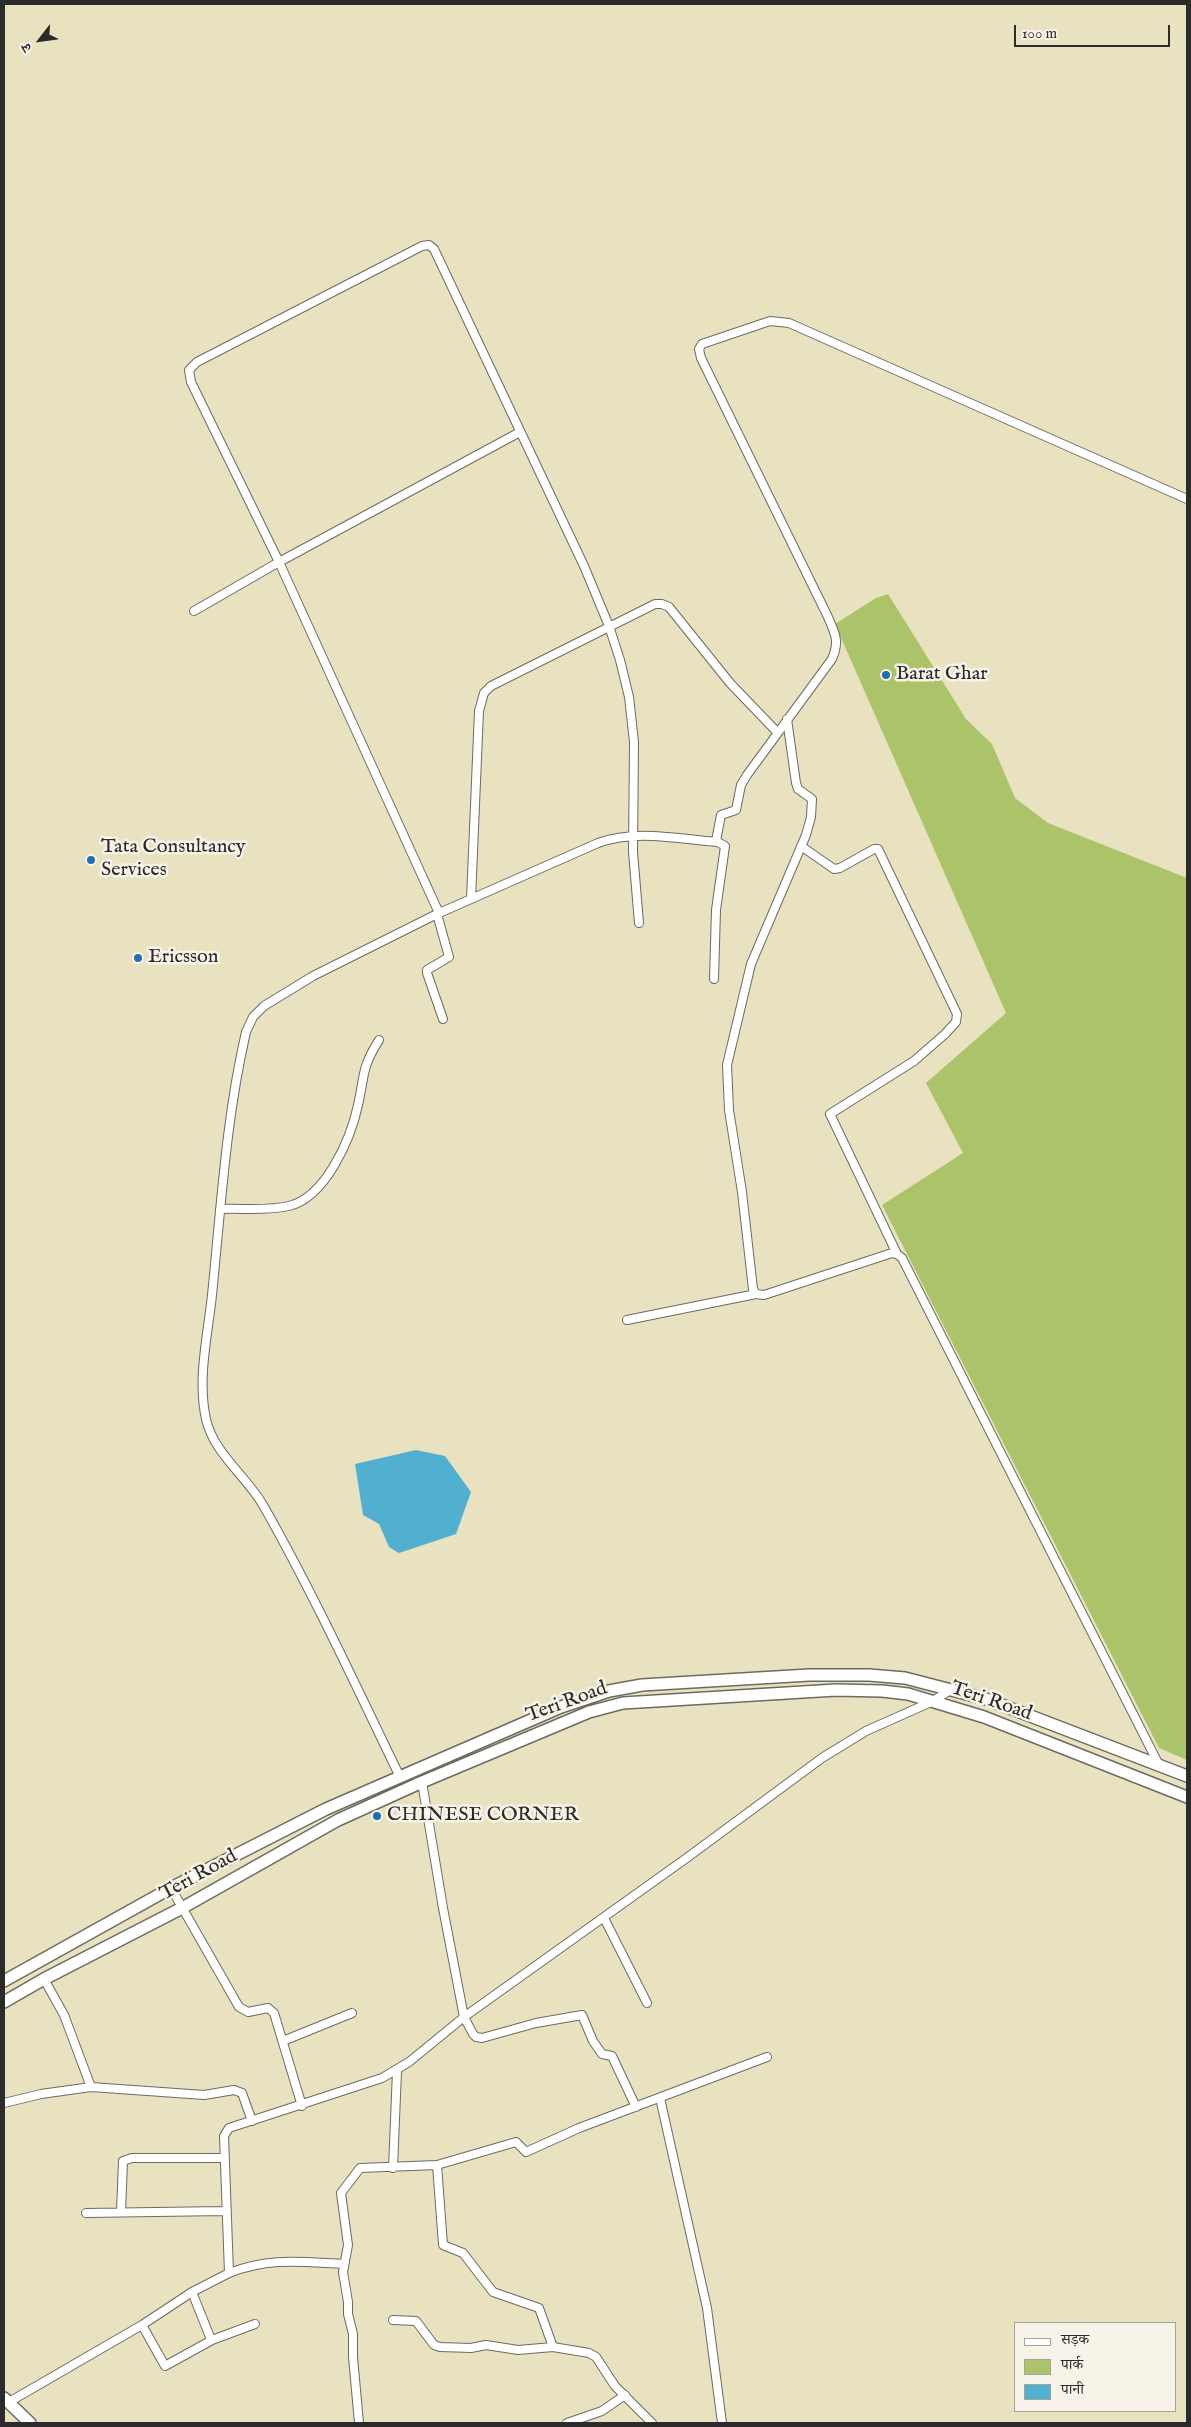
<!DOCTYPE html>
<html>
<head>
<meta charset="utf-8">
<style>
	body { margin:0 }
	#map { position:relative; width:1191px; height:2427px; overflow:hidden; background:#e8e2c1; font-family:"IM FELL English","Noto Serif Devanagari",serif }
	canvas { display:block }
	.frame { position:absolute; inset:0; border:5px solid #2b2b2b; pointer-events:none }
	.legend { position:absolute; left:1014px; top:2322px; width:162px; height:90px; box-sizing:border-box; background:#f7f3e8; border:1px solid #a5a39c; margin:0; padding:6px 9px; list-style:none; font-size:15px; color:#2b2b2b }
	.legend li { display:flex; align-items:center; gap:10px; height:25px }
	.legend b { width:25px; border:1px solid #a5a39c }
	.north { position:absolute; left:15px; top:15px; width:50px; height:50px; -webkit-text-stroke:4px #f7f3e8; paint-order:stroke; rotate:240deg; font-size:14px; font-weight:700; line-height:20px; text-align:center; color:#2b2b2b }
	.north::after { content:''; display:block; margin:auto; width:18px; height:22px; background:#2b2b2b; clip-path:polygon(50% 0,100% 100%,50% 72%,0 100%) }
	.scale { position:absolute; left:1014px; top:25px; width:156px; height:22px; box-sizing:border-box; border:2px solid #2b2b2b; border-top:0; padding-left:6px; font-size:15px; line-height:18px; white-space:nowrap; color:#2b2b2b; -webkit-text-stroke:4px #f7f3e8; paint-order:stroke }
</style>
</head>
<body>
<div id="map">
<canvas width="1191" height="2427"></canvas>
<div class="frame"></div>
<ul class="legend">
<li><b style="height:6px;background:#fff"></b>सड़क</li>
<li><b style="height:14px;background:#acc469"></b>पार्क</li>
<li><b style="height:14px;background:#51b0cf"></b>पानी</li>
</ul>
<div class="north">उ</div>
<div class="scale">100 m</div>
</div>
<script>
const g = document.querySelector('canvas').getContext('2d');
g.lineJoin = 'round';
function paint(path, color) { g.fillStyle = color; g.fill(path, 'evenodd'); }
function stroke(path, color, width, dash) { g.strokeStyle = color; g.lineWidth = width; g.lineCap = dash ? 'butt' : 'round'; g.setLineDash(dash || []); g.stroke(path); }
function drawText(font, color, halo, rows, align = 'center') {
  g.font = font + ' "IM FELL English",serif'; g.lineWidth = 5; g.setLineDash([]); g.textBaseline = 'middle'; g.strokeStyle = halo; g.fillStyle = color; for (const [text, x, y, turn = 0] of rows) {
    g.save(); g.translate(x, y); g.rotate((+turn || 0) * Math.PI / 180); g.textAlign = isNaN(turn) ? turn : align; if (halo) g.strokeText(text, 0, 0); g.fillText(text, 0, 0); g.restore();
  }
}
paint(new Path2D(`
	M 888,594 L 966,719 L 992,744 L 1015,798 L 1048,823 L 1187,878 L 1187,1760 L 1159,1748 L 882,1205 L 963,1153 L 926,1083 L 1006,1013 L 835,624 L 876,598 Z`), '#acc469');
paint(new Path2D(`
	M 416,1450 L 445,1456 L 471,1492 L 456,1534 L 399,1553 L 389,1547 L 379,1524 L 363,1515 L 355,1464 Z`), '#51b0cf');
const street = new Path2D(`
	M 194,611 L 279,562 L 520,432
	M 787,719 L 796,783 L 798,789 L 812,799 L 811,817 L 806,835 L 751,964 L 727,1065 L 729,1110 L 742,1192 L 753,1289 L 756,1294 L 764,1295 L 892,1253 L 897,1254 L 902,1258 L 1159,1765
	M 801,846 L 834,869 L 840,868 L 874,849 L 878,849 L 957,1014 L 956,1022 L 945,1034 L 914,1061 L 830,1114 L 897,1254
	M 471,899 L 479,711 L 484,693 L 491,686 L 655,604 L 662,604 L 669,607 L 730,683 L 777,732
	M 439,913 L 279,562 L 191,382 L 189,370 L 197,362 L 422,246 L 429,245 L 434,249 L 584,566 L 609,626 L 620,660 L 629,697 L 634,742 L 633,852 L 639,923
	M 437,914 L 449,957 L 427,970 L 427,973 L 443,1019
	M 714,979 L 716,910 L 725,846 L 716,841 L 721,815 L 736,810 L 741,785 L 747,775 L 832,659 C 840,641 835,633 827,615 L 701,358 L 699,349 L 702,344 L 770,321 L 789,323 L 1187,499
	M 220,1209 C 243,1208 268,1211 289,1206 C 326,1197 351,1138 358,1105 C 365,1074 361,1069 379,1040
	M 627,1320 L 756,1294
	M 400,1777 C 356,1686 313,1593 263,1505 C 246,1476 213,1452 206,1419 C 197,1379 208,1334 212,1295 C 221,1207 226,1118 246,1032 L 253,1017 L 264,1006 L 313,976 L 437,914 L 598,843 C 636,829 678,839 717,842
	M 422,1782 L 443,1908 L 464,2017 L 473,2034 L 476,2037 L 482,2038 L 536,2023 L 582,2015 L 593,2041 L 602,2054 L 612,2056 L 636,2107
	M 171,1888 L 239,2007 L 248,2012 L 268,2008 L 274,2013 L 302,2106
	M 604,1918 L 647,2003
	M 44,1979 L 64,2015 L 91,2087
	M 283,2041 L 352,2013
	M 660,2098 L 707,2308 L 722,2423
	M 4,2103 L 41,2094 L 91,2087 L 204,2095 L 234,2090 L 242,2093 L 252,2121
	M 437,2165 L 443,2245 L 463,2253 L 493,2292 L 539,2308 L 553,2347
	M 393,2168 L 397,2071
	M 121,2212 L 123,2161 L 132,2158 L 224,2158
	M 86,2213 L 225,2211
	M 229,2273 C 270,2257 301,2262 344,2264
	M 192,2292 L 210,2337
	M 393,2320 L 416,2321 L 434,2345 L 440,2347 L 471,2348 L 486,2345 L 518,2350 L 553,2347 L 589,2353 L 596,2357 L 615,2386 L 652,2423
	M 142,2325 L 165,2366 L 212,2340 L 255,2324
	M 9,2402 L 142,2325 L 192,2292 L 229,2273 L 224,2136 L 229,2128 L 382,2078 L 409,2062 L 464,2017 L 688,1857 L 822,1758 L 866,1731 L 931,1702 L 952,1689
	M 359,2423 L 353,2357 L 353,2334 L 348,2314 L 348,2302 L 343,2272 L 348,2245 L 341,2193 L 360,2168 L 437,2165 L 516,2142 L 526,2152 L 579,2128 L 767,2057
	M 567,2423 L 602,2411 L 625,2395`);
const secondary = new Path2D(`
	M 4,1981 L 171,1888 L 326,1809 L 561,1707 L 609,1691 L 642,1685 L 809,1675 L 869,1675 L 905,1678 L 986,1699 L 1187,1776
	M 4,2002 L 44,1979 L 182,1908 L 338,1820 L 422,1782 L 589,1712 L 623,1703 L 836,1690 L 882,1691 L 908,1694 L 984,1717 L 1187,1797
	M 4,2398 L 30,2423`);
stroke(street, '#6d6b60', 10);
stroke(secondary, '#6d6b60', 14);
stroke(street, '#fff', 8);
stroke(secondary, '#fff', 11);
for (const [x, y, r, color] of [
	[886,675,5,"#1f6fb2"],
	[91,860,5,"#1f6fb2"],
	[138,958,5,"#1f6fb2"],
	[377,1816,5,"#1f6fb2"]
]) { const dot = new Path2D(); dot.arc(x, y, r, 0, 2 * Math.PI); g.fillStyle = color; g.fill(dot); stroke(dot, '#f7f3e8', 2); }
drawText('20px', '#2b2b2b', '#f7f3e8', [
	["Barat Ghar",896,675],
	["Tata Consultancy",101,848],
	["Services",101,871],
	["Ericsson",148,958],
	["CHINESE CORNER",387,1816]
], 'left');
drawText('20px', '#2b2b2b', '#f7f3e8', [
	["Teri Road",991,1702,19],
	["Teri Road",567,1703,-20],
	["Teri Road",199,1876,-29]
]);
</script>
</body>
</html>
